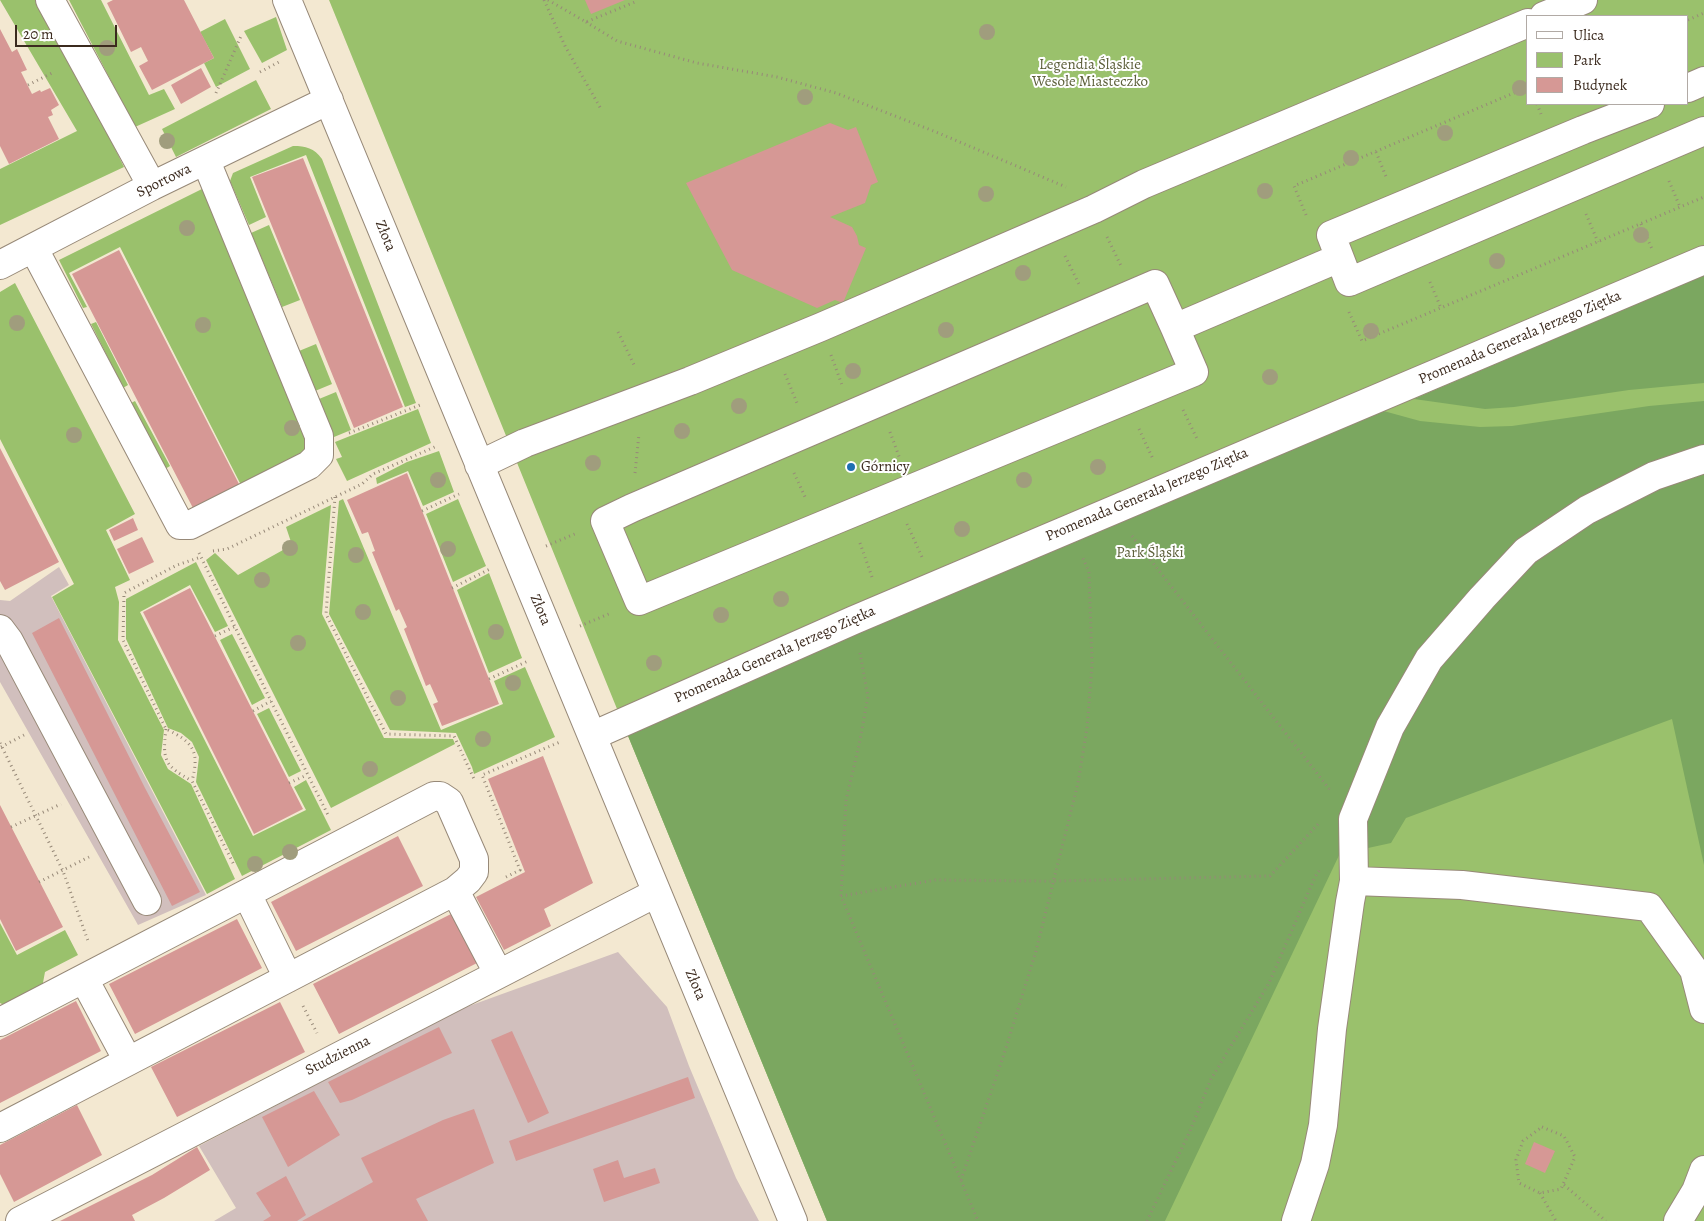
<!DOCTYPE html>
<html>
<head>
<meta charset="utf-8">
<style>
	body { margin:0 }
	#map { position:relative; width:1704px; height:1221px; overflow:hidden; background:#f3e8d1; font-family:Alegreya,serif }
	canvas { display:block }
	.legend { position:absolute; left:1526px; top:15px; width:162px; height:90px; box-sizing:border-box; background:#fff; border:1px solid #b1aaa5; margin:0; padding:6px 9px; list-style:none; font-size:15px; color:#3b2a1e }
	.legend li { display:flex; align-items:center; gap:10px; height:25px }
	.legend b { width:25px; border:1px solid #b1aaa5 }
	.scale { position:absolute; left:15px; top:25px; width:102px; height:22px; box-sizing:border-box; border:2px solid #3b2a1e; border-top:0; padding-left:6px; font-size:15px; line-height:18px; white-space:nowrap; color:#3b2a1e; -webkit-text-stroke:4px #fff; paint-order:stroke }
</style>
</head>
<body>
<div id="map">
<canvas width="1704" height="1221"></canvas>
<ul class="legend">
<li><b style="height:6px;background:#fff"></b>Ulica</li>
<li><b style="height:14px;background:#9ac16c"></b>Park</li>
<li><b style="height:14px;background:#d69895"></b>Budynek</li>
</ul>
<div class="scale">20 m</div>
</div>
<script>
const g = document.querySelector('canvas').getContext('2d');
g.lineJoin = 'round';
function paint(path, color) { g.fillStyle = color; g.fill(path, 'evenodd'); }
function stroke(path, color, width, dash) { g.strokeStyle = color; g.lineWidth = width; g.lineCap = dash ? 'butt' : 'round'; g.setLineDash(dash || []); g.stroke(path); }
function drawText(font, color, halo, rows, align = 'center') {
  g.font = font + ' Alegreya,serif'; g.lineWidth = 4; g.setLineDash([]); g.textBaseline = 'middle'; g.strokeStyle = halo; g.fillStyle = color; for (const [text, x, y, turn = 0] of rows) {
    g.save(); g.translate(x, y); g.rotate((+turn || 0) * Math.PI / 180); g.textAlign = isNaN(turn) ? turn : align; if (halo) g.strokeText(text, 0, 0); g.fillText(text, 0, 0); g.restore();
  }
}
paint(new Path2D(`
	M 59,567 L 69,585 L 51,596 L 206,895 L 138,925 L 0,682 L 0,600 L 10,601 Z
	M 618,952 L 667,1007 L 689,1066 L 736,1178 L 759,1221 L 214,1221 L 236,1208 L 199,1146 L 458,1010 Z`), '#d1bfbd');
paint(new Path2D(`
	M 0,0 L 42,0 L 124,167 L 0,225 L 0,169 L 77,131 Z
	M 69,0 L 101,0 L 149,95 L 164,89 L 175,109 L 135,127 Z
	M 329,0 L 1704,0 L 1704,1221 L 827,1221 L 626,731 ZM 1528,16 L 1688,16 L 1688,104 L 1528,104 Z
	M 276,17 L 287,50 L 262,63 L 244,31 Z
	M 225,19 L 250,69 L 216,87 L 204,63 L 214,58 L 200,32 Z
	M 256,80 L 271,109 L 176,157 L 162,129 Z
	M 293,146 C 306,146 314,148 322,159 L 416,403 L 405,407 L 306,155 L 250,177 L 266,217 L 249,225 L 230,181 L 233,173 Z
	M 208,186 L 309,436 L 304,457 L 242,487 L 120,247 L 69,273 L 87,307 L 83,308 L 59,260 Z
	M 269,225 L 300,300 L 282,307 L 251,233 Z
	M 15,283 L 135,514 L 106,530 L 130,580 L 115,587 L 119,602 L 118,640 L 164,730 L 161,755 L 168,769 L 191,784 L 235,879 L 207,894 L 52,597 L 74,584 L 0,439 L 0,292 Z
	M 96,322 L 128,385 L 123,388 L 91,324 Z
	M 316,344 L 332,384 L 315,391 L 299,351 Z
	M 336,392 L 351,430 L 334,437 L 319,399 Z
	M 135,401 L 170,466 L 165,469 L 131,403 Z
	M 418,409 L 431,443 L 347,481 L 336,459 L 342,457 L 335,442 Z
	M 439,451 L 454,492 L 423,506 L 408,471 L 377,484 L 376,478 L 407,462 Z
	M 343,499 L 441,730 L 503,704 L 494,681 L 525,667 L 555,737 L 474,774 L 472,767 L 456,733 L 390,730 L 329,614 L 339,501 Z
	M 458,499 L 486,566 L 453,582 L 426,514 Z
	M 331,505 L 322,614 L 384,738 L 453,739 L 455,744 L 331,808 L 206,560 L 215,553 L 238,575 L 292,545 L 286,527 Z
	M 196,562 L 228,626 L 215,632 L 190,585 L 140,612 L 253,836 L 306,810 L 294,787 L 306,780 L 331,830 L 242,876 L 196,782 L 199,757 L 192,742 L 181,733 L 168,728 L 126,639 L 126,599 Z
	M 489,573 L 522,658 L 489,673 L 457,590 Z
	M 232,634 L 265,698 L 252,705 L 220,640 Z
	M 269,708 L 301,771 L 289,777 L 257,714 Z
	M 0,923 L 17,955 L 65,930 L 78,955 L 45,972 L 42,988 L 15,1003 L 2,1004 L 0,1003 Z`), '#9ac16c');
paint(new Path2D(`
	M 1704,275 L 1704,383 L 1629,390 L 1514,407 L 1485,409 L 1414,399 Z
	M 1704,401 L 1704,865 L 1672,719 L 1406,818 L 1391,843 L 1368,848 L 1343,847 L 1165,1221 L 827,1221 L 626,731 L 1380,410 L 1420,421 L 1480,427 L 1512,426 L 1649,406 Z`), '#7ba760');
paint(new Path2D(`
	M 113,0 L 184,0 L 214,58 L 152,90 L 139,66 L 148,61 L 141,47 L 131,52 L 107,3 Z
	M 585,0 L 625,0 L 591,14 Z
	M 0,29 L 12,52 L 17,49 L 27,70 L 21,72 L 32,94 L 40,90 L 41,92 L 50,88 L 59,105 L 51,110 L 53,115 L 48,117 L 59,139 L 9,164 L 0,146 Z
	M 201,68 L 211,87 L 181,104 L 171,85 Z
	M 830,123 L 848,130 L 856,127 L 878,182 L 871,185 L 865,203 L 830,217 L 852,227 L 857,236 L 859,245 L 866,248 L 843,303 L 835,300 L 817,308 L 732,270 L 686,183 Z
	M 303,158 L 403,407 L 354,428 L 252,177 Z
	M 119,250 L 240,486 L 194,510 L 72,274 Z
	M 0,448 L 59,562 L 5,590 L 0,581 Z
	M 407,473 L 499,704 L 442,726 L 433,704 L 438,702 L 430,684 L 426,686 L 404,629 L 407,627 L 399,609 L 396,611 L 372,552 L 375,551 L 368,532 L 362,534 L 347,500 Z
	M 133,518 L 138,530 L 114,541 L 109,530 Z
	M 142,537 L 154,562 L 129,574 L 117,549 Z
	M 190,588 L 303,809 L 254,834 L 143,612 Z
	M 59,618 L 145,788 L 200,892 L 172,906 L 32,633 Z
	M 543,756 L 593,883 L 544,909 L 551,926 L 504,950 L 476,897 L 525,872 L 488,779 Z
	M 0,805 L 63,927 L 16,951 L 0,919 Z
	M 398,836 L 423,886 L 296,951 L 271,902 Z
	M 451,914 L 477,963 L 339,1034 L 313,984 Z
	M 237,919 L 262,968 L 135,1034 L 109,984 Z
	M 76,1001 L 101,1051 L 0,1103 L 0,1040 Z
	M 280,1002 L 305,1052 L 177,1117 L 151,1067 Z
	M 439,1027 L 452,1053 L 352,1100 L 340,1103 L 328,1082 Z
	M 512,1031 L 549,1113 L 528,1123 L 491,1040 Z
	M 688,1077 L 695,1098 L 516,1161 L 509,1141 Z
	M 314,1091 L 340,1135 L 288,1167 L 262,1117 Z
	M 77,1105 L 102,1155 L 14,1202 L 0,1174 L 0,1145 Z
	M 474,1109 L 494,1163 L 416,1199 L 428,1221 L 302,1221 L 373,1182 L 361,1158 L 443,1120 Z
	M 1534,1142 L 1555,1151 L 1545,1173 L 1525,1164 Z
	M 197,1147 L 210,1170 L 164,1198 L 132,1215 L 135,1221 L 60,1221 L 152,1175 Z
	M 618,1160 L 624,1178 L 655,1168 L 660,1183 L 604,1202 L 593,1169 Z
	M 286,1176 L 306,1215 L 297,1221 L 263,1221 L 271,1216 L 256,1193 Z`), '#d69895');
const minor = new Path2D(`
	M 50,0 L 152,186
	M 287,0 L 793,1221
	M 1544,16 L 1583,0
	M 1688,88 L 1704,81
	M 1650,104 L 1583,130 L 1331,235 L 1349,282 L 1704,131
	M 34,249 L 180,525 L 190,525 L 309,465 L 319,455 L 319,436 L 206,161
	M 0,265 L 152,186 L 329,100
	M 1175,328 L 1194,372 L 639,601 L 605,521 L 632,508 L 1155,284 L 1175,328 L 1339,258
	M 479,465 L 525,443 L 690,381 L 821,327 L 1094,209 L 1144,184 L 1528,23
	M 0,629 L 9,641 L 147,901
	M 592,736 L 854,620 L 1704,260
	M 1354,881 L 1462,885 L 1649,907 L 1694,970 L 1704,1009
	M 455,891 L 498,973
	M 247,894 L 288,978
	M 84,979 L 128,1061
	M 0,1022 L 434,796 L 440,796 L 449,802 L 474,859 L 474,872 L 468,880 L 455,891 L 0,1128
	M 20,1221 L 656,893
	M 1296,1221 L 1315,1164 L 1323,1125 L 1332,1029 L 1350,902 L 1354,881 L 1353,819 L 1390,727 L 1429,659 L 1482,598 L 1526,551 L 1587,510 L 1654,476 L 1704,459
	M 1678,1221 L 1696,1191 L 1704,1170`);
stroke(minor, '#978978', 30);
stroke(new Path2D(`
	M 544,0 L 565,46 L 601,109
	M 548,0 L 586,22 L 635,2
	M 1688,20 L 1704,13
	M 586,22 L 617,41 L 697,63 L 777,77 L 836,93 L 936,132 L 1066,187
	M 260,72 L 279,62
	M 28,85 L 54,72
	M 216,93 L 241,36
	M 1537,104 L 1541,114
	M 1376,152 L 1387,179
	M 1669,181 L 1680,207
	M 1586,214 L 1598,242
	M 1306,215 L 1294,186 L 1528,87
	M 1641,224 L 1652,249
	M 1107,237 L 1121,266
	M 1065,256 L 1079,284
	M 1430,282 L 1441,308
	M 1349,312 L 1362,341 L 1704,197
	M 618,332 L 635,367
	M 831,355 L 842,385
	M 785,374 L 797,403
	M 1183,410 L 1198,441
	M 1139,429 L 1153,459
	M 890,432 L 900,459
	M 349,433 L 420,405
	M 635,473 L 639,434
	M 794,473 L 806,499
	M 335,497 L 326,614 L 386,734 L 454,736 L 474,779
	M 422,511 L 459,494
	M 907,524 L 922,557
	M 1132,536 L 1330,790
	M 860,543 L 872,577
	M 546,546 L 577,533
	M 213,551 L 227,549 L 362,484 L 373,474 L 437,446
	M 199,553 L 271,701 L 329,817
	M 198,558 L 177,565 L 124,593 L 123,640 L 166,729 C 193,742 200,751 192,781 L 234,865
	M 452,588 L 490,569
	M 580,626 L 611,613
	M 215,636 L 234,627
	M 860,653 L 868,697 L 859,745 L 846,800 L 841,896 L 978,1221
	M 489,679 L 528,661
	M 253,711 L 271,701
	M 166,729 C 162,761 165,766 192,781
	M 0,743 L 63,871 L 88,941
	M 1,747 L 24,735
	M 289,783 L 307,775
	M 11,827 L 61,804
	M 506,877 L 520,870 L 482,775 L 560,742
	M 39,882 L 89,857
	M 841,896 L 935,880 L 1053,881 L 1270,876 L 1320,822
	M 303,1006 L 317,1033
	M 1542,1127 L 1564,1136 L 1575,1157 L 1561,1189 L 1540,1193 L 1519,1183 L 1516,1160 L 1523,1141 Z
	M 961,1180 L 1004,1054 L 1036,951 L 1078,783 L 1087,728 L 1092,665 L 1089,572 L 1082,556
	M 1564,1185 L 1606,1221
	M 1540,1193 L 1556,1221
	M 1147,1221 L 1190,1131 L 1211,1079 L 1269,983 L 1315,877 L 1321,868`), '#978978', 3, [1, 4]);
stroke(minor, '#fff', 28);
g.fillStyle = '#a09d7d';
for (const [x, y] of [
	[987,32],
	[107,48],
	[1520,88],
	[805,97],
	[1445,133],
	[167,141],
	[1351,158],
	[1265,191],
	[986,194],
	[187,228],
	[1641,235],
	[1497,261],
	[1023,273],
	[17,323],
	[203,325],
	[946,330],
	[1371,331],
	[853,371],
	[1270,377],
	[739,406],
	[292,428],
	[682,431],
	[74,435],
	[593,463],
	[1098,467],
	[438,480],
	[1024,480],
	[962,529],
	[290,548],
	[448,549],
	[356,555],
	[262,580],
	[781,599],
	[363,612],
	[721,615],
	[496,632],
	[298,643],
	[654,663],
	[513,683],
	[398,698],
	[483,739],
	[370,769],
	[290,852],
	[255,864]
]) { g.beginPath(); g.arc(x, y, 8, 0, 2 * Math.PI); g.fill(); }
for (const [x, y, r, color] of [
	[851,467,5,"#1f6fb2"]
]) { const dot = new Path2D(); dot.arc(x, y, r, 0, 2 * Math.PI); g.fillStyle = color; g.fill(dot); stroke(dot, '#fff', 2); }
drawText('15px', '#5c5f39', '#fff', [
	["Legendia Śląskie",1090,65],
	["Wesołe Miasteczko",1090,82],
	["Park Śląski",1150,553]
]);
drawText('15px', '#3b2a1e', '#fff', [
	["Sportowa",164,181,-26],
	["Złota",385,236,68],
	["Promenada Generała Jerzego Ziętka",1520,338,-23],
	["Promenada Generała Jerzego Ziętka",1147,495,-23],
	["Złota",540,610,67],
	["Promenada Generała Jerzego Ziętka",775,655,-24],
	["Złota",695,985,67],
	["Studzienna",338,1056,-27]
]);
drawText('15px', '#3b2a1e', '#fff', [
	["Górnicy",861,467]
], 'left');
</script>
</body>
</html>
